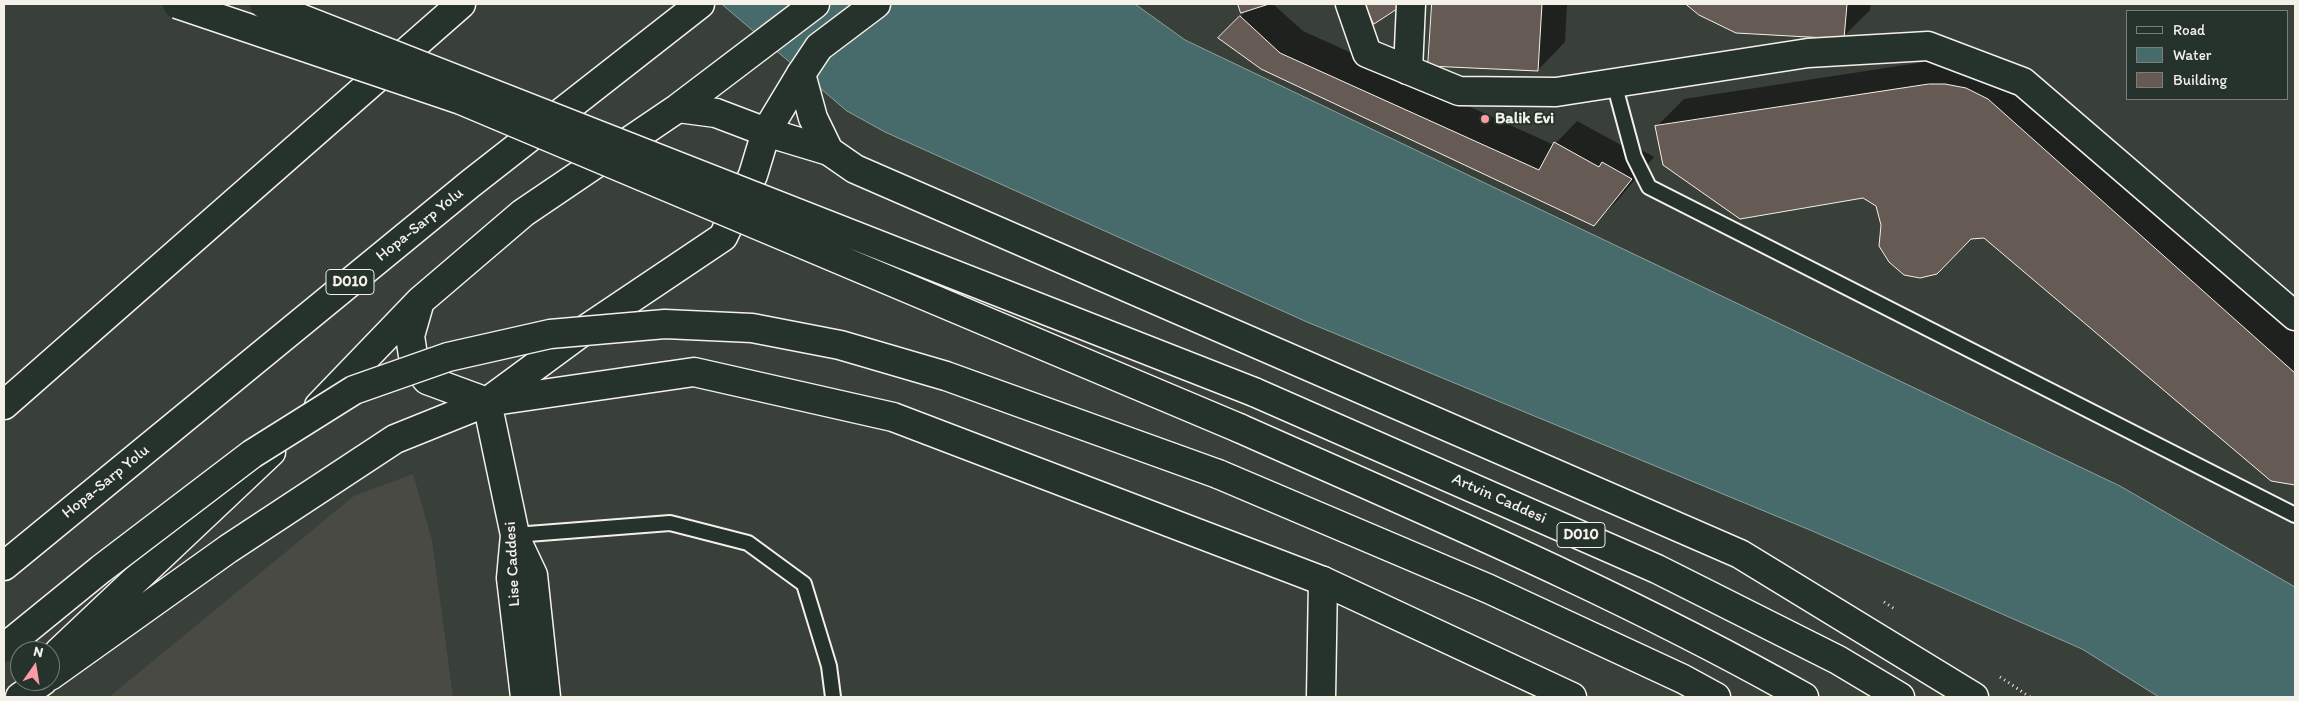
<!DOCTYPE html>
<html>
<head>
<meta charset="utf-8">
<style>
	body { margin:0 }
	#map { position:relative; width:2299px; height:701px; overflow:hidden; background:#393f39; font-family:Itim,sans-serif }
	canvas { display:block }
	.frame { position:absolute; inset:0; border:5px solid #f4f1e8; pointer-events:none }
	.legend { position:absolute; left:2126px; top:10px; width:162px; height:90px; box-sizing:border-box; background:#26332d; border:1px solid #787f78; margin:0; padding:6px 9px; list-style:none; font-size:15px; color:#f4f1e8 }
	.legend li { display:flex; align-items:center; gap:10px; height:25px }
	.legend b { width:25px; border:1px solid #787f78 }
	.north { position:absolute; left:10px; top:641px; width:50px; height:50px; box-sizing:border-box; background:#26332d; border:1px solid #787f78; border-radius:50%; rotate:13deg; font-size:14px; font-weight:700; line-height:20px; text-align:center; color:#f4f1e8 }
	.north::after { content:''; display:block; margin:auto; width:18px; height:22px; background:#ff9aa2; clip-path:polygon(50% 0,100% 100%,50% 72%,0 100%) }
</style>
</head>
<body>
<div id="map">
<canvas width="2299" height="701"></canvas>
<div class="frame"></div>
<ul class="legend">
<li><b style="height:6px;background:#26332d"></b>Road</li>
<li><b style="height:14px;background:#476b6b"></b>Water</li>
<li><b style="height:14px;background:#665a55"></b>Building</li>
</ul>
<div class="north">N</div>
</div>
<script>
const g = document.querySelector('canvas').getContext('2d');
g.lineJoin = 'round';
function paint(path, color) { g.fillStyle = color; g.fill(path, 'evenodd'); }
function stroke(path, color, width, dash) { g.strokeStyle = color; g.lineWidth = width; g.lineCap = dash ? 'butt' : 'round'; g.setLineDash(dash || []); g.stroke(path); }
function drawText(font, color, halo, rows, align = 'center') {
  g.font = font + ' Itim,sans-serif'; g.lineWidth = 4; g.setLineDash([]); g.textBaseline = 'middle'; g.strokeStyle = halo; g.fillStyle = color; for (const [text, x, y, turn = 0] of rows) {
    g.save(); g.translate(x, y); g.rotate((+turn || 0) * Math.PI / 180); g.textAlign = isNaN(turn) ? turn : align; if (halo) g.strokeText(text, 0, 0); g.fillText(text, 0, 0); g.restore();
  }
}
paint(new Path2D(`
	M 413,474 L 432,540 L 453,697 L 109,697 L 354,496 Z`), '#494a44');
const water = new Path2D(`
	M 722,4 L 1135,4 L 1185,40 L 2120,486 L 2295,587 L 2295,697 L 2159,697 L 2082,649 L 1810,530 L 1307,322 L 885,132 L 847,111 Z`);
paint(water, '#476b6b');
stroke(water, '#8ca19d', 1);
paint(new Path2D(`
	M 1239,4 L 1273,4 L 1303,31 L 1554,145 L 1577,121 L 1621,145 L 1625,141 L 1654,157 L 1616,202 L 1593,225 L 1220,38 L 1247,10 L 1242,12 Z
	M 1433,4 L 1567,4 L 1565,42 L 1538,70 L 1430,64 Z
	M 1688,4 L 1871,4 L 1870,10 L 1843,37 L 1700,14 Z
	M 1957,57 L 1972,57 L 2295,322 L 2295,484 L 2271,480 L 1985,236 L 1975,233 L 1882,225 L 1877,205 L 1863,197 L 1657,126 L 1684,99 Z`), '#0007');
const building = new Path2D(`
	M 1238,4 L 1269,4 L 1241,13 Z
	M 1365,4 L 1399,4 L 1400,7 L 1374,24 Z
	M 1432,4 L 1542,4 L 1538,71 L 1428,66 Z
	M 1686,4 L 1847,4 L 1844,39 L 1736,33 L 1699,15 Z
	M 1240,16 L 1280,53 L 1539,170 L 1554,142 L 1599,167 L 1602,162 L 1632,179 L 1594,226 L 1261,69 L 1218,38 Z
	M 1929,84 L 1945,84 L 1966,88 L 1988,99 L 2295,373 L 2295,485 L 2271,481 L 1984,238 L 1971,239 L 1937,274 L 1920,278 L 1904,275 L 1889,262 L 1879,246 L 1881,225 L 1876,206 L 1863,198 L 1740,219 L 1663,165 L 1655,126 Z`);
paint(building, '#665a55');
stroke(building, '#f4f1e8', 1);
const service = new Path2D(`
	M 1614,83 L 1634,157 L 1649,187 L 2295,515
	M 515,535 L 670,523 L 748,543 L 804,584 L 829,666 L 833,697`);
const minor = new Path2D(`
	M 1408,70 L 1411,4
	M 1321,697 L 1323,581`);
const tertiary = new Path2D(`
	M 1350,4 L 1367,53 L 1459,91 L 1556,92 L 1808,53 L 1928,46 L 2023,82 L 2295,316
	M 678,108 L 716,113 L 766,132 L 829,151
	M 420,301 L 410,336 L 414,362 L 427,380 L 487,402 L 694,372 L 893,417 L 1323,581 L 1572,697
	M 487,402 L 515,535 L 511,578 L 525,697
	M 319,406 L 420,301 L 523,213 L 678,108 L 815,4
	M 516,539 L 533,575 L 546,697
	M 59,652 L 271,452
	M 50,676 L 228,549 L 395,439 L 487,402 L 586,329 L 723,237 L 753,175 L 766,132 L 801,74 L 819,47 L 876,4
	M 20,697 L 43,681`);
const trunk = new Path2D(`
	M 801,74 L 813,118 L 829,151 L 855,169 L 1740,554 L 1974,697
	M 1254,392 L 1657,569 L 1838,660 L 1900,697
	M 4,405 L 461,4
	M 1239,428 C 1430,513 1622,594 1804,697
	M 1218,474 L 1489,589 L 1683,679 L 1716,697
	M 4,566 L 470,184 L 700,4`);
stroke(service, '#f4f1e8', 18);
stroke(minor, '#f4f1e8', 31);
stroke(tertiary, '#f4f1e8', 31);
stroke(trunk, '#f4f1e8', 31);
stroke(new Path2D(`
	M 1884,602 L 1896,610
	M 2000,677 L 2030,697`), '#f4f1e8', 3, [1, 4]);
stroke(service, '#26332d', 14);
stroke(minor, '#26332d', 28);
stroke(tertiary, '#26332d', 28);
stroke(trunk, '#26332d', 28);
const trunkBridge = new Path2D(`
	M 177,4 L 461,100 L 1239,428
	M 264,4 L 1254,392
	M 4,648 L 101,569 L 252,454 L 354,390 L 448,357 L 550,334 L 665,324 L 752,328 L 840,345 L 946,376 L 1218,474`);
stroke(trunkBridge, '#f4f1e8', 31, []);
stroke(trunkBridge, '#26332d', 28);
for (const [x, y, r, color] of [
	[1485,119,5,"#ff9aa2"]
]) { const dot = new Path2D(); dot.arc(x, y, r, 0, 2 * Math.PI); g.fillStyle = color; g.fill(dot); stroke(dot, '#26332d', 2); }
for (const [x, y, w] of [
	[350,282,48],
	[1581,535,48]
]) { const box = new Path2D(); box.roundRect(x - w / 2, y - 12.5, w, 25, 4); g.fillStyle = '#26332d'; g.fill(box); stroke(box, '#f4f1e8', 1); }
drawText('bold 15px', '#f4f1e8', null, [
	["D010",350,282],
	["D010",1581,535]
]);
drawText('bold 16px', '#f4f1e8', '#26332d', [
	["Balik Evi",1495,119]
], 'left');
drawText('16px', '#f4f1e8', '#26332d', [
	["Hopa-Sarp Yolu",420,225,-39],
	["Hopa-Sarp Yolu",106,482,-39],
	["Artvin Caddesi",1499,499,24],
	["Lise Caddesi",513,564,-93]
]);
</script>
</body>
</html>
